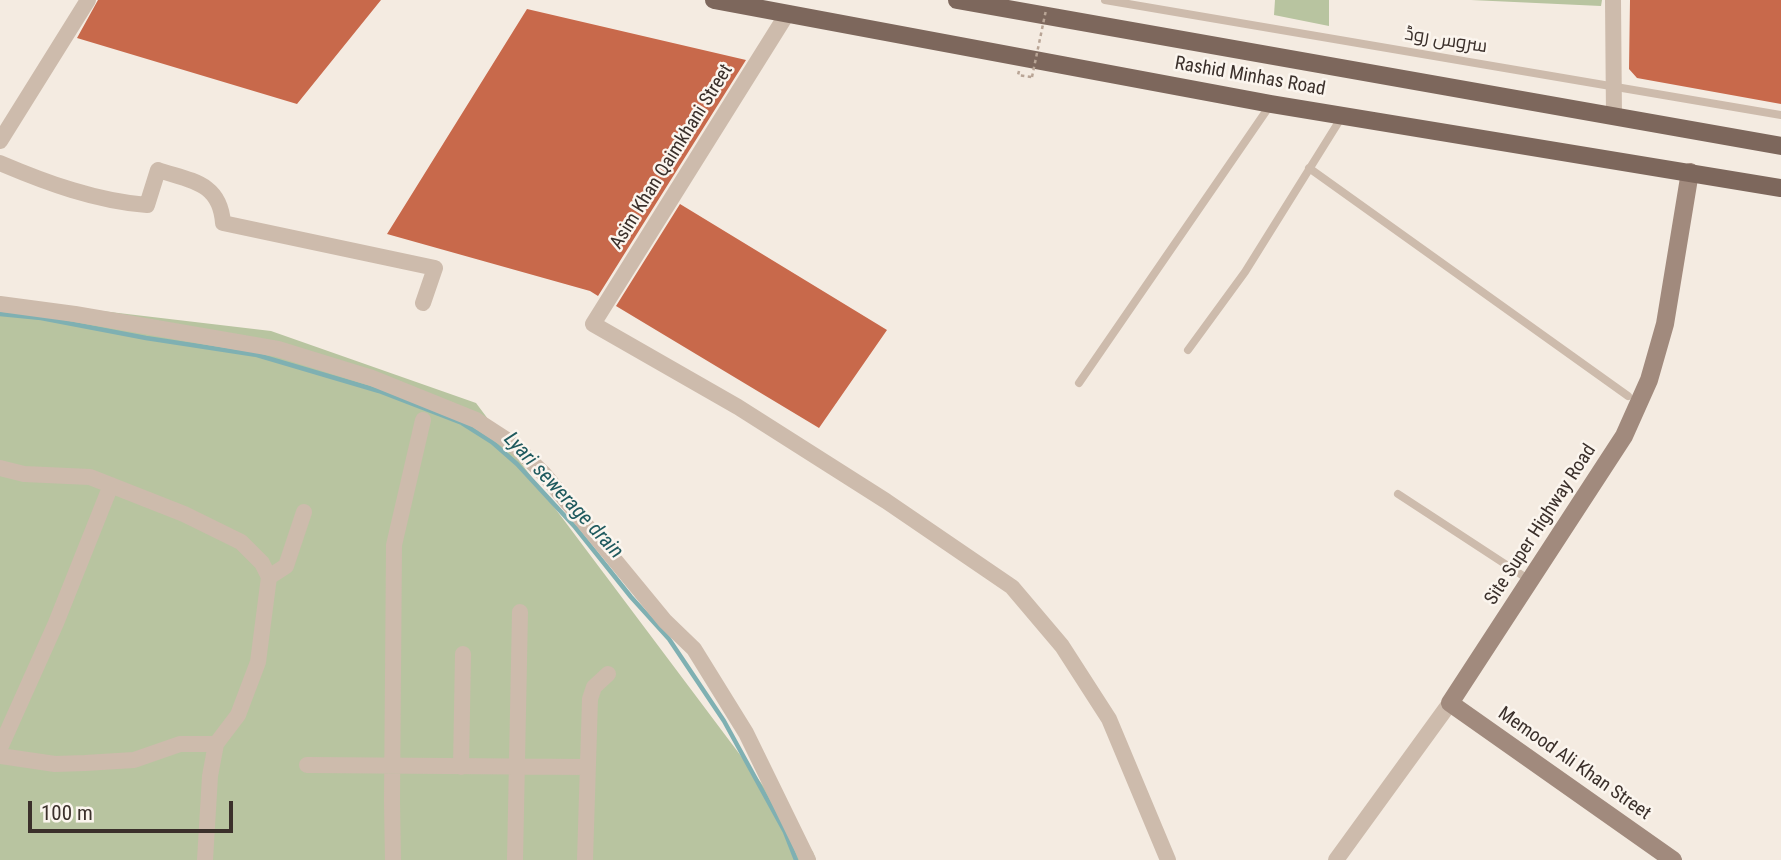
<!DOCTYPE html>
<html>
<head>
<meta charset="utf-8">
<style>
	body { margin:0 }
	#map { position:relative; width:1781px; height:860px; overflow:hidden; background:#f4ebe1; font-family:"Roboto Condensed",sans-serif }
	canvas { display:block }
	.scale { position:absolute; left:28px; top:801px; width:205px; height:32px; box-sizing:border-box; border:4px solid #3b302b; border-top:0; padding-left:9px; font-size:21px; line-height:24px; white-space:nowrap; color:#3b302b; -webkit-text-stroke:5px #fbf5ee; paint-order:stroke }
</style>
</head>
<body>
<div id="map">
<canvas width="1781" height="860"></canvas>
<div class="scale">100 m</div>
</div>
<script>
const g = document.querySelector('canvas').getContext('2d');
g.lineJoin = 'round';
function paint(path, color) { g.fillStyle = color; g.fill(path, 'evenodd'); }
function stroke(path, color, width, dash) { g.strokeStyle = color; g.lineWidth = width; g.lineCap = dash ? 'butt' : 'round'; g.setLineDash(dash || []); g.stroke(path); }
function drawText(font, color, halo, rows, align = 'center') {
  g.font = font + ' "Roboto Condensed",Cairo,sans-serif'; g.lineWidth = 5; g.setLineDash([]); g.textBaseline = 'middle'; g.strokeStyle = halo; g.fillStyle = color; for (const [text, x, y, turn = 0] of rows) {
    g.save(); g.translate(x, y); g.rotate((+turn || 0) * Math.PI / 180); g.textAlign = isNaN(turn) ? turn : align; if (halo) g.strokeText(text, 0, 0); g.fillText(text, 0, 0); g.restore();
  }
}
paint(new Path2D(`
	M 1275,0 L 1329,0 L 1329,26 L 1274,15 Z
	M 1471,0 L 1602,0 L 1601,6 Z
	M 0,299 L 271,331 L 476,403 L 813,852 L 816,860 L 0,860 Z`), '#b8c4a0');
stroke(new Path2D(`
	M 0,314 L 41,318 L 146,338 L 257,355 L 379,391 L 462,423 L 492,442 L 517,464 L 575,527 L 631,597 L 669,639 L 724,721 L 785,832 L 796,860`), '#7fb0b2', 4.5);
paint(new Path2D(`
	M 98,0 L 381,0 L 297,104 L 77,38 Z
	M 1630,0 L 1781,0 L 1781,104 L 1637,78 L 1629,69 Z
	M 527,9 L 746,60 L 598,296 L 590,291 L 387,234 Z
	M 680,204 L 887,330 L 819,428 L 616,306 Z`), '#c8694b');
stroke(new Path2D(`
	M 1019,71 L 1018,75 L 1032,77`), '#b9a596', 2.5, [3.5, 3.5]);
stroke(new Path2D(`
	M 1105,0 L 1781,115
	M 1309,168 L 1628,396
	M 1188,350 L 1245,272 L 1343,115
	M 1079,383 L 1271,104
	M 1398,494 L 1531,581`), '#cdbbac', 8);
stroke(new Path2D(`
	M 1613,0 L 1614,116
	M 787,14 L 593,324 L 738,407 L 886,501 L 1012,587 L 1062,646 L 1109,719 L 1168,860
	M 0,141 L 88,0
	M 0,163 C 47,183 96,201 147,205 L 158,170 C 191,181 220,182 223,223 L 435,268 L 423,303
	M 0,304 L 75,314 L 278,349 L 372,378 L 476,420 L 513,444 L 544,474 L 665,621 L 694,649 L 746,733 L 808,860
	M 0,468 L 24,474 L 90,477 L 184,514 L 241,542 L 262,563 L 269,577 L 258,662 L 238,715 L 216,744 L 210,776 L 205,860
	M 269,577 L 286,566 L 304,512
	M 0,748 L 56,623 L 111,485
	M 0,756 L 55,764 L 85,763 L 134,760 L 180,744 L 216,744
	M 307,765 L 586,767
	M 461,767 L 463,654
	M 393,860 L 392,801 L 394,545 L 423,420
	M 515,860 L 520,612
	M 585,860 L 590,699 L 594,687 L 608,674
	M 1336,860 L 1450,703`), '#cdbbac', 16);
stroke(new Path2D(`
	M 1673,860 L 1450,703 L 1624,436 L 1649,380 L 1665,324 L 1690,172`), '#a18a7d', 18);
stroke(new Path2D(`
	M 714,0 L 1271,104 L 1781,188
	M 957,0 L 1781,146`), '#7d675c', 18);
stroke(new Path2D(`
	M 1032,77 L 1046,10`), '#b9a596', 2.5, [3.5, 3.5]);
drawText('19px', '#3b302b', '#fbf5ee', [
	["سروس روڈ",1446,41,9],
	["Rashid Minhas Road",1250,77,10],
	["Asim Khan Qaimkhani Street",672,157,-58],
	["Site Super Highway Road",1541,525,-57],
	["Memood Ali Khan Street",1574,764,35]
]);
drawText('italic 21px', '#1f5a5e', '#fbf5ee', [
	["Lyari sewerage drain",563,496,47]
]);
</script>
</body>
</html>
